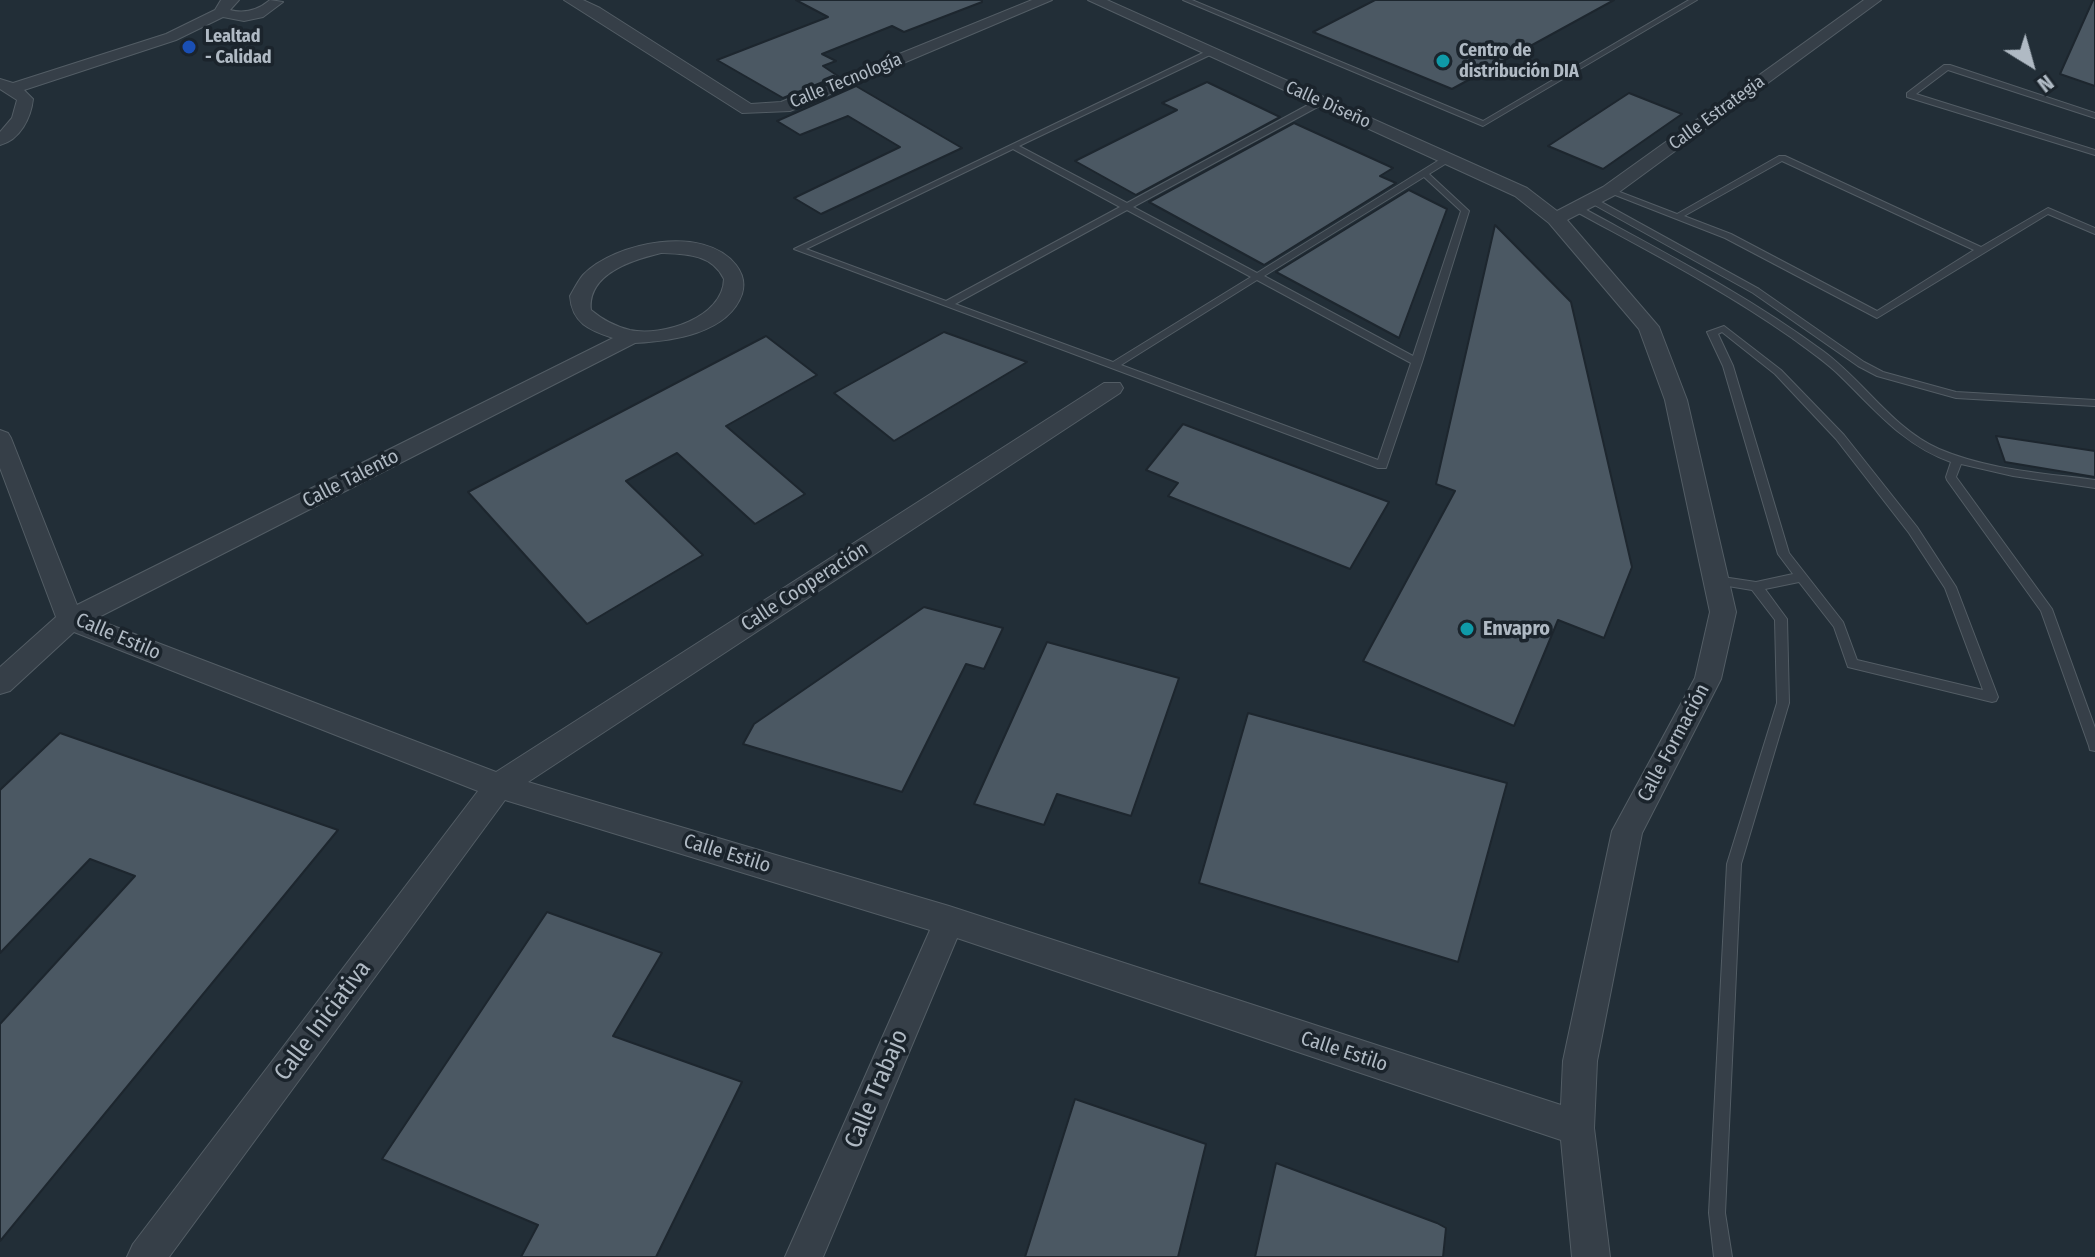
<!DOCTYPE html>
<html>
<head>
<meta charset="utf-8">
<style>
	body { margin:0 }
	#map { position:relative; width:2095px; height:1257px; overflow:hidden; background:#222e37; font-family:"Fira Sans Condensed",sans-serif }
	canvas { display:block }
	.north { position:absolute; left:1991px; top:24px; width:80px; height:80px; -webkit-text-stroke:6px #1b242c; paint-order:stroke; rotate:143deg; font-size:22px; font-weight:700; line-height:32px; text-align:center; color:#b0bac4 }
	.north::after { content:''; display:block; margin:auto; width:28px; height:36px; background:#b0bac4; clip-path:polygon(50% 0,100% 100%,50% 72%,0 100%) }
</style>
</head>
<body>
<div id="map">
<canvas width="2095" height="1257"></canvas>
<div class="north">N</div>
</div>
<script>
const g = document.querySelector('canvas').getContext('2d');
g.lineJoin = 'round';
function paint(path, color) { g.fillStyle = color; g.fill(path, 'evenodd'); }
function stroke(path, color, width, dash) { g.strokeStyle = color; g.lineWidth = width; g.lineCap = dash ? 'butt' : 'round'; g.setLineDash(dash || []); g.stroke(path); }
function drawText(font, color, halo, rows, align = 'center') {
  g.font = font + ' "Fira Sans Condensed",sans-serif'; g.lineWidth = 7; g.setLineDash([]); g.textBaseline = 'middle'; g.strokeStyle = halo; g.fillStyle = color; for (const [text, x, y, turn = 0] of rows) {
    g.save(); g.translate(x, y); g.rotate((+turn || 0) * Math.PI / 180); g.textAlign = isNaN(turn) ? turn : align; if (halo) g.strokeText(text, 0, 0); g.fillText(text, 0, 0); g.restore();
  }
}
const building = new Path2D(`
	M 796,0 L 982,0 L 982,2 L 904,32 L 892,26 L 822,54 L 836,61 L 823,66 L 838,76 L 783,98 L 717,60 L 828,17 Z
	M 1375,0 L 1614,0 L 1452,89 L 1313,32 Z
	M 2093,0 L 2095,0 L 2095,86 L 2060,74 Z
	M 1207,82 L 1280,117 L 1136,195 L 1075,161 L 1177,110 L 1162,103 Z
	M 856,86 L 962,148 L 821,214 L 794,198 L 900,147 L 848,116 L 800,135 L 777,121 Z
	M 1629,93 L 1682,114 L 1603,169 L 1548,146 Z
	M 1294,123 L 1393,168 L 1380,176 L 1396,183 L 1264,265 L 1149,202 Z
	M 1409,190 L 1447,209 L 1399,338 L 1276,272 Z
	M 1495,225 L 1571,302 L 1632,567 L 1604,638 L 1558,620 L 1514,726 L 1363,661 L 1455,491 L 1436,484 Z
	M 944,332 L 1027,362 L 894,441 L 834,393 Z
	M 766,336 L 817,375 L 726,426 L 805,494 L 755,524 L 677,453 L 626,481 L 703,555 L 587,624 L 468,492 Z
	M 1183,424 L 1389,502 L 1350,569 L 1168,496 L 1178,483 L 1146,470 Z
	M 1996,436 L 2095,451 L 2095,477 L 2005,462 Z
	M 924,607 L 1003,628 L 984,669 L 966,664 L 902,792 L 743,744 L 754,724 Z
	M 1047,642 L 1179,678 L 1131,816 L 1057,794 L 1044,825 L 974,804 Z
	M 1248,713 L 1507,783 L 1458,962 L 1199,883 Z
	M 60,733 L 338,830 L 0,1241 L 0,1024 L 135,876 L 90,859 L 0,953 L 0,790 Z
	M 547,912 L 662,953 L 613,1036 L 742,1082 L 656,1257 L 521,1257 L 538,1225 L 382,1159 Z
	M 1075,1099 L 1206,1144 L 1178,1257 L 1025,1257 Z
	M 1276,1163 L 1437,1223 L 1446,1228 L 1443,1257 L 1255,1257 Z`);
paint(building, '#4b5863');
stroke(building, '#1d262e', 2);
const service = new Path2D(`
	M 1183,0 L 1192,0 L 1483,121 L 1689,0 L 1697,0 L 1483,126 Z
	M 1209,50 L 1212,50 L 1212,54 L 1019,146 L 1127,203 L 1317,100 L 1323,100 L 1323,104 L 1133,207 L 1257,273 L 1444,157 L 1450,157 L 1450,161 L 1429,174 L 1469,211 L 1422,362 L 1386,468 L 1378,468 L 794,249 ZM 1013,149 L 1120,207 L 946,301 L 806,249 ZM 1424,177 L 1461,211 L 1413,356 L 1264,276 ZM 1127,210 L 1251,277 L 1113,362 L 955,304 ZM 1257,280 L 1411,363 L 1378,460 L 1121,365 Z
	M 1944,65 L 1950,65 L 2095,113 L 2095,118 L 1948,70 L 1916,94 L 2095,150 L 2095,155 L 1907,97 L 1907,93 Z
	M 1779,156 L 1785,156 L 1981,247 L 2048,208 L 2095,228 L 2095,234 L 2048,214 L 1877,318 L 1725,238 L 1605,191 L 1612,189 L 1677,214 ZM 1782,161 L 1974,250 L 1877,311 L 1731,234 L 1684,216 Z
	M 1594,198 L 1759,289 L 1864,362 L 1883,372 L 1956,392 L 2095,400 L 2095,406 L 1956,398 L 1877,376 L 1858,366 L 1753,293 L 1591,203 L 1590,201 Z
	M 1575,207 L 1581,207 C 1663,252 1747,295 1823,351 C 1864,381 1892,428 1939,449 C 1988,470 2043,473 2095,480 L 2095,488 L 2013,476 L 1961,464 L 1956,477 L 2052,609 L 2095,728 L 2095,751 L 2090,750 L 2089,746 L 2041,611 L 1947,480 L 1946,477 L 1951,462 C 1902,445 1873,407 1836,372 C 1823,360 1807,349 1792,338 C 1724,290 1648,251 1575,211 Z
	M 1724,326 L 1781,370 L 1844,435 L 1917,527 L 1956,587 L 1998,697 L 1996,701 L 1992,702 L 1848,667 L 1834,627 L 1799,582 L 1765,589 L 1787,619 L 1789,703 L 1741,864 L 1725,1213 L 1732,1257 L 1714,1257 L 1709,1213 L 1727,864 L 1777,703 L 1775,620 L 1752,590 L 1716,584 L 1710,580 L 1716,576 L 1756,582 L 1793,574 L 1778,554 L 1723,366 L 1707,332 ZM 1722,332 L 1775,374 L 1836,439 L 1909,533 L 1945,588 L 1983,690 L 1857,660 L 1843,622 L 1789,553 L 1733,366 L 1718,334 Z`);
const minor = new Path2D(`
	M 221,0 L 239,0 L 230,10 C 245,14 258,10 270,0 L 283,2 L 263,17 L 244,21 L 223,17 L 176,40 L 24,90 L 33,99 C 31,118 20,140 0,145 L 0,132 L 12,118 L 17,100 L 0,89 L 0,79 L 13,83 L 166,34 L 215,10 Z
	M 564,0 L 583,0 L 600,8 L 751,104 L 781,102 L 1032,0 L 1052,0 L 790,111 L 742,113 Z
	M 1088,0 L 1107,0 L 1527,188 L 1557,211 L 1603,187 L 1864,0 L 1881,0 L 1615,195 L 1567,220 L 1659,327 L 1687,400 L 1736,612 L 1721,679 L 1642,833 L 1597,1061 L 1594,1128 L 1610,1257 L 1572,1257 L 1561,1140 L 957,938 L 823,1257 L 785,1257 L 930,930 L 505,800 L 169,1257 L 127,1257 L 133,1244 L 478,791 L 74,632 L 10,691 L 0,694 L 0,667 L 56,617 L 0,468 L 0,430 L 8,433 L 11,438 L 77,605 L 613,338 C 589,330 572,323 570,296 C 574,289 578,281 583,275 C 615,242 704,224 736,265 C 743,274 745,284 742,294 C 728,334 671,341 635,343 L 95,619 L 496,772 L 1104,383 L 1120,383 L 1123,388 L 1120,393 L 528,782 L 949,906 L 1561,1105 L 1563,1061 L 1612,831 L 1695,678 L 1710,612 L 1665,400 L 1639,329 L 1549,223 L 1515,196 ZM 661,253 C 686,254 712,254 724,279 C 723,318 662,337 630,330 C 614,326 603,320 591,310 C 587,274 632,260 661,253 Z`);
stroke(service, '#535d65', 2);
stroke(minor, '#535d65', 2);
paint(service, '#363f48');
paint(minor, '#363f48');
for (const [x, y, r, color] of [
	[189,47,8,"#1a4fb4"],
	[1443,61,8,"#0f9aa8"],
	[1467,629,8,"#0f9aa8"]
]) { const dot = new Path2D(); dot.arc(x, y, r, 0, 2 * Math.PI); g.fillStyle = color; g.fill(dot); stroke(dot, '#1b242c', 3); }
drawText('bold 18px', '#b0bac4', '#1b242c', [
	["Lealtad",205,37],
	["- Calidad",205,58],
	["Centro de",1459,51],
	["distribución DIA",1459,72]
], 'left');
drawText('18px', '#b0bac4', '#1b242c', [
	["Calle Tecnología",846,81,-22],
	["Calle Diseño",1328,105,24],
	["Calle Estrategia",1717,113,-36]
]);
drawText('20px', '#b0bac4', '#1b242c', [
	["Calle Talento",351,479,-27],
	["Calle Cooperación",805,587,-33],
	["Calle Estilo",118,637,23],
	["Calle Formación",1674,743,-62],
	["Calle Estilo",727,854,17],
	["Calle Estilo",1344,1052,18]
]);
drawText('bold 20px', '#b0bac4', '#1b242c', [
	["Envapro",1483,629]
], 'left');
drawText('24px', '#b0bac4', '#1b242c', [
	["Calle Iniciativa",323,1021,-53],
	["Calle Trabajo",877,1089,-67]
]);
</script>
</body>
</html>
